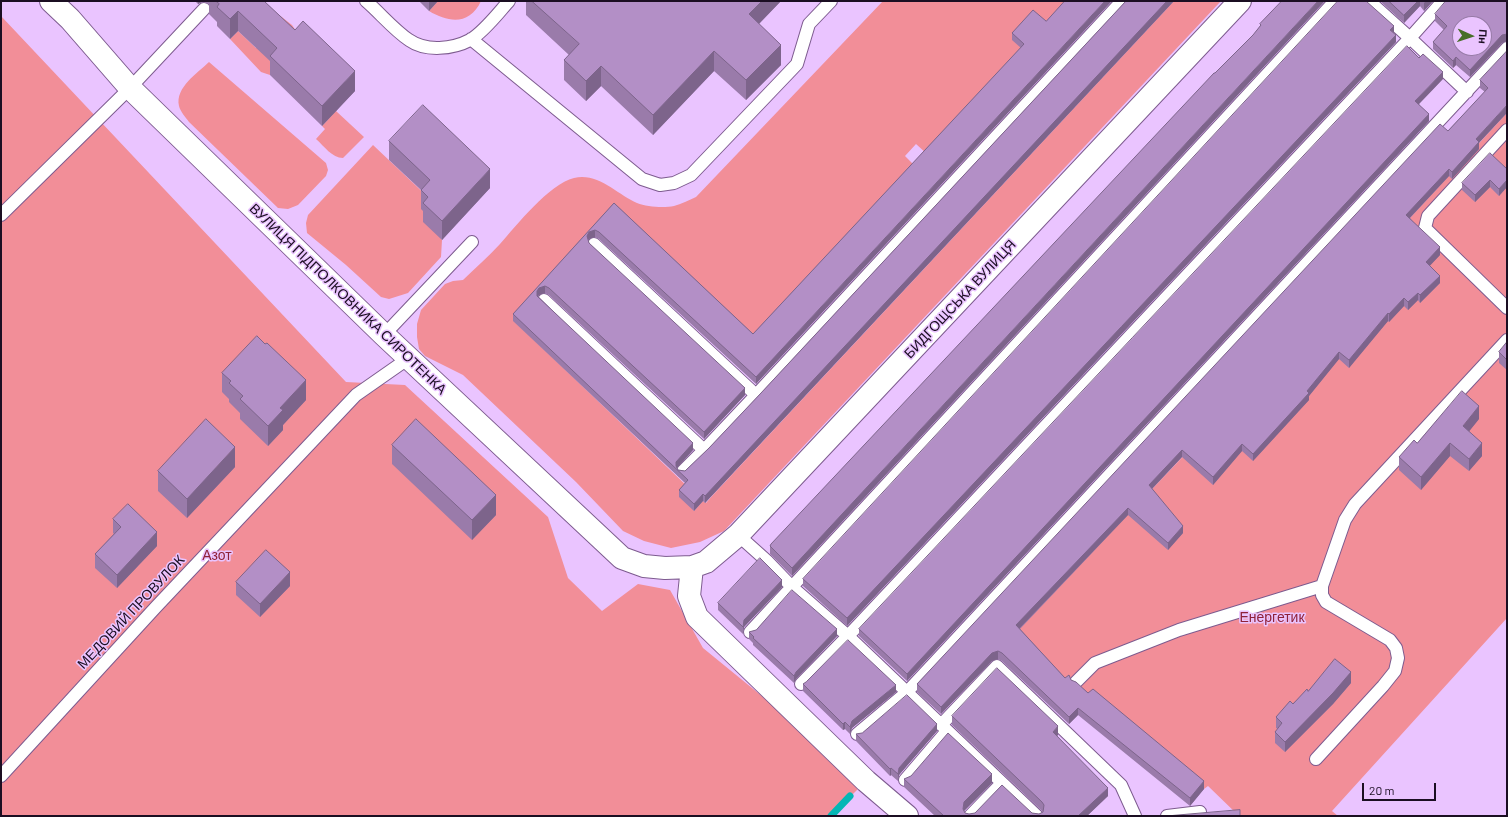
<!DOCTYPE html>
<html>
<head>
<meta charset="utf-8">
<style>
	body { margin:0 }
	#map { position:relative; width:1508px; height:817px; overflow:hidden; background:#eac4ff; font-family:Barlow,sans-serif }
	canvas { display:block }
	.frame { position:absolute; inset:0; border:2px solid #1b0e22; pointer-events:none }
	.north { position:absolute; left:1452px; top:16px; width:40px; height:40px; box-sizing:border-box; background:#eac4ff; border:1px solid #977ba7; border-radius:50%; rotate:93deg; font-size:11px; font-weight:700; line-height:16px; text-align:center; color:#1b0e22 }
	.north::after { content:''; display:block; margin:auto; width:14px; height:18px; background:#476e29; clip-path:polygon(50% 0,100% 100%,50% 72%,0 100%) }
	.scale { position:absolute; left:1362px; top:783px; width:74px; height:18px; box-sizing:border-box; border:2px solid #1b0e22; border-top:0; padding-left:5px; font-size:12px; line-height:14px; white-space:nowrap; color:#1b0e22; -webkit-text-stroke:3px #eac4ff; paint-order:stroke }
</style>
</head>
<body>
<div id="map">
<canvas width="1508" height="817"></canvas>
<div class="frame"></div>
<div class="north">Пн</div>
<div class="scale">20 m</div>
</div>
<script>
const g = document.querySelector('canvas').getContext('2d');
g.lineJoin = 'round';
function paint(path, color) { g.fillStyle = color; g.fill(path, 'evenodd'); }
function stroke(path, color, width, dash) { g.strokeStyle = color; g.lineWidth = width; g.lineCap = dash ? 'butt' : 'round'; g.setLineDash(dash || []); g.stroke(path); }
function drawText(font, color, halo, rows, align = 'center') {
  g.font = font + ' Barlow,sans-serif'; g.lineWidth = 3; g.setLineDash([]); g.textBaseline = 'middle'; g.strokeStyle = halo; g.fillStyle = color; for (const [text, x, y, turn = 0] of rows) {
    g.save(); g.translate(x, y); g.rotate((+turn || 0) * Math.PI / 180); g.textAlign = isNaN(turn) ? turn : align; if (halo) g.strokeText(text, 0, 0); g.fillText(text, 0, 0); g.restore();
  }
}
paint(new Path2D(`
	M 438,1 L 481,1 C 470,25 449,23 429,11 Z
	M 883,1 L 1071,1 L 927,154 L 916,144 L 905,156 L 916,167 L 753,341 L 615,210 L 513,320 L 688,487 L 694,511 L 703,501 L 706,503 L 712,496 L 1174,1 L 1221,1 L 724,531 L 700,542 L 671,548 L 644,541 L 623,531 L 576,482 L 463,375 L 425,356 L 419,349 L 417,337 L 417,324 L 421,310 L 445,284 L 453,281 L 463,280 C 475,268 488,257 500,244 C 517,225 549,184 574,178 C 598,172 618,195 637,203 C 647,207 664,208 674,206 C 681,204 689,200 696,197 Z
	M 265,4 L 292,25 L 303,41 L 270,75 L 261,72 L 230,39 L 238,31 L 256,48 Z
	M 1,16 L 346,382 L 405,385 L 548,517 L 568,578 L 602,611 L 638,584 L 670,590 L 703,648 L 866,781 L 831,816 L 1,816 Z
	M 209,62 L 326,163 L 328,170 L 326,176 L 298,205 L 288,209 L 278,208 L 189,122 C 186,118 180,111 179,106 C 175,87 198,73 209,62 Z
	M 336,111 L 364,137 L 343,158 C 332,158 324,146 316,139 L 325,129 L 322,126 Z
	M 1507,113 L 1507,618 L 1332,811 L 1338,816 L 1239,816 L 1208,786 L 1204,789 L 1088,701 L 1016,632 L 1408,220 Z
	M 373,145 L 430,199 L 428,216 L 442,240 L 441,257 L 408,293 L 389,299 L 381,297 L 346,265 L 307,233 L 306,223 L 308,215 Z`), '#f28e98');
stroke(new Path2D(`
	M 831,816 L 850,796`), '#04b6b5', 7);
const lane = new Path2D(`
	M 366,1 C 380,13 394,30 409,40 C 426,52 453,49 470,40 C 484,32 499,12 509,1
	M 1443,1 L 1410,38 L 1467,92
	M 471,39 L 642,179 L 660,185 L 674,183 L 691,175 L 797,64 L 809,24 L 831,1
	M 1507,130 L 1428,216 L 1425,228 L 1507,308
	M 1,215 L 130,88 L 204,9
	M 544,300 L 704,450 L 756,395 L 594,244
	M 384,335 L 472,242
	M 756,395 L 1122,1
	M 683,471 L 704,450
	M 738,535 L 767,561 L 792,587 L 848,636 L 1037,816
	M 750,632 L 1335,1
	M 1076,682 L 1095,663 L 1179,630 L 1322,586
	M 801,684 L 848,636 L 1410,38 L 1369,1
	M 941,725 L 997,666 L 1121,785 L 1135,816
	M 857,734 L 907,692 L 1507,48
	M 1316,759 L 1383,686 L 1395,671 L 1398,658 L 1396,648 L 1390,640 L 1326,602 L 1322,595 L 1322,586 L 1345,520 L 1355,504 L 1507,340
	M 1,776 L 155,608 L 356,395 L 409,358
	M 905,780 L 947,731
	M 970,816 L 1002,783
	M 1167,816 L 1200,812`);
const street = new Path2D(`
	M 51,1 L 70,19 L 130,88 L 384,335 L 622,558 L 644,566 L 665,568 L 692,567 L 706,562 L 738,535 L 1240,1
	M 692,567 L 689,596 L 697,617 L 866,781 L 907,816`);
stroke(lane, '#7d5b8f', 14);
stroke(street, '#7d5b8f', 24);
stroke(lane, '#fff', 12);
stroke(street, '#fff', 22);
paint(new Path2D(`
	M 195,1 L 265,1 L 265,2 L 355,91 L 322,126 L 270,75 L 270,61 L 238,31 L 230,39 L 217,26 L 217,22 L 209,14 L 209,4 L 202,2 L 198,4 Z
	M 419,1 L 438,1 L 429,11 Z
	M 526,1 L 781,1 L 759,24 L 781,65 L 746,100 L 714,71 L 653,135 L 601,86 L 586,101 L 564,80 L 564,60 L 569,55 L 526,15 Z
	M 1126,1 L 1174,1 L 705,503 L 703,501 L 694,511 L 679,497 L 679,490 L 685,483 L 513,321 L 513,314 L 614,203 L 753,334 L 1021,48 L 1012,40 L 1012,33 L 1046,21 L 756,384 L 599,239 L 595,237 L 589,239 L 588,240 L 589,243 L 745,395 L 704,439 L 549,295 L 545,293 L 539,295 L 538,296 L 693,450 L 677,468 L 678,470 L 685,471 L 709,448 L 761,393 Z
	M 1282,1 L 792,576 L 770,554 L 770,546 L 1215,73 L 1253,35 L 1260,26 L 1260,24 Z
	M 1380,1 L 1433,1 L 1424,11 L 1420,6 L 1404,23 Z
	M 1507,1 L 1507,41 L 1502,43 L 1470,77 L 1456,65 L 1453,68 L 1433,49 L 1433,42 L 1444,30 L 1435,21 L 1435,14 Z
	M 1394,33 L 1396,42 L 847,626 L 803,586 L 803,579 Z
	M 1507,51 L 1479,143 L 1479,149 L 1452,179 L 1449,176 L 1410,218 L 1440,255 L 1429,266 L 1440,283 L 1420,303 L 1418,300 L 1408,310 L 1404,306 L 1389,322 L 1388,321 L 1349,368 L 1339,359 L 1309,396 L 1309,400 L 1253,461 L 1242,451 L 1213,485 L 1182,457 L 1152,489 L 1183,533 L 1168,550 L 1128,515 L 1020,629 L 1065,678 L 1071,680 L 1088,693 L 1204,789 L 1190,806 L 1078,715 L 1069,724 L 1002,661 L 998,659 L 992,661 L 941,714 L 917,692 L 917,684 L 1485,92 L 1480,88 L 1480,80 Z
	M 1443,79 L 1419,104 L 1429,121 L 907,681 L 859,636 L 859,629 Z
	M 389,141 L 490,188 L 442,240 L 423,222 L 423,211 L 421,209 L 421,190 L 389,160 Z
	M 1507,169 L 1507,187 L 1499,196 L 1490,187 L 1475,202 L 1462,190 L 1462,183 Z
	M 1507,342 L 1507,370 L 1499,363 L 1499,352 Z
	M 222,373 L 306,400 L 283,425 L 283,430 L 268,446 L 240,419 L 240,413 L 229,402 L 229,399 L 222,392 Z
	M 1479,419 L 1469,431 L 1482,456 L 1469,471 L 1450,456 L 1421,490 L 1399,470 L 1399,457 L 1417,443 Z
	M 392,445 L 496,515 L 472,540 L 392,464 Z
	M 235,467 L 187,518 L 158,491 L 158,471 Z
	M 113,519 L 157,546 L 117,588 L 95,568 L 95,554 L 114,534 L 113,533 Z
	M 236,582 L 290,586 L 260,617 L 236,595 Z
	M 782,587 L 744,627 L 743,634 L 718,610 L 718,603 Z
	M 749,632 L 837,636 L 796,679 L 794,683 L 753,645 L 753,643 L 749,639 Z
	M 1351,683 L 1333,704 L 1285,752 L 1275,743 L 1275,732 L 1278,729 L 1276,728 L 1276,717 L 1308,691 Z
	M 803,684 L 896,692 L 852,728 L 850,734 L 845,729 L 843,730 L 803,691 Z
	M 952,716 L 1058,735 L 1057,736 L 1108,796 L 1087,816 L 935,816 L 904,787 L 904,779 L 992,783 L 964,811 L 965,813 L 969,814 L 1032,813 L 1039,814 L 1043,812 L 952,725 Z
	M 937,731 L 899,775 L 898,781 L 891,775 L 890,776 L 856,741 L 856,734 Z`), '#9a7baa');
paint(new Path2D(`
	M 198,1 L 202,1 L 202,2 L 198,4 Z
	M 429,1 L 438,1 L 429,11 Z
	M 762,1 L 781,1 L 749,34 L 749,14 Z
	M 1105,1 L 1112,1 L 756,384 L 756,377 Z
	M 1167,1 L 1174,1 L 705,503 L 705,496 Z
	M 1318,1 L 1325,1 L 792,576 L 792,568 Z
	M 1418,1 L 1420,1 L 1420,6 L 1404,23 L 1404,15 Z
	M 1426,1 L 1433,1 L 1424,11 L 1424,3 Z
	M 238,11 L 238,31 L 230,39 L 230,19 Z
	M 1394,26 L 1394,33 L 1390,30 Z
	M 1507,34 L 1507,41 L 1502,43 L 1470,77 L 1470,70 L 1502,35 Z
	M 1396,35 L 1396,42 L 847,626 L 847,618 Z
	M 781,45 L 781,65 L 746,100 L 746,80 Z
	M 714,51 L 714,71 L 653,135 L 653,115 Z
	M 1456,57 L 1456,65 L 1453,68 L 1453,61 Z
	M 601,66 L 601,86 L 586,101 L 586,81 Z
	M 355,71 L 355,91 L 322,126 L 322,106 Z
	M 1443,72 L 1443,79 L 1415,108 L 1415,101 Z
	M 1507,105 L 1507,113 L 1479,143 L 1479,149 L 1452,179 L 1452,172 L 1476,139 Z
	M 1429,114 L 1429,121 L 907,681 L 907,674 Z
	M 490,169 L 490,188 L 442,240 L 442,221 Z
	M 1449,169 L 1449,176 L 1406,222 L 1406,215 Z
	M 1490,180 L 1490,187 L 1475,202 L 1475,195 Z
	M 1507,180 L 1507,187 L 1499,196 L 1499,189 Z
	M 595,230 L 595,237 L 589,239 L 587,243 L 587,236 L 589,232 Z
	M 1440,247 L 1440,255 L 1426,270 L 1426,262 Z
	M 1440,276 L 1440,283 L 1420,303 L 1420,295 Z
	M 545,286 L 545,293 L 539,295 L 537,298 L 537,291 L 539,288 Z
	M 1418,293 L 1418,300 L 1408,310 L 1408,302 Z
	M 1404,298 L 1404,306 L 1389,322 L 1389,314 Z
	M 1388,313 L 1388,321 L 1349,368 L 1349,360 Z
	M 1339,352 L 1339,359 L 1309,396 L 1309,400 L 1253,461 L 1253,454 L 1307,391 Z
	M 306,380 L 306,400 L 283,425 L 283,430 L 268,446 L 268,426 L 280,408 Z
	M 745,388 L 745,395 L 704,439 L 704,432 Z
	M 1479,406 L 1479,419 L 1463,439 L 1463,426 Z
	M 693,443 L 693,450 L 676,469 L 676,462 Z
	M 1450,443 L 1450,456 L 1421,490 L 1421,477 Z
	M 1482,443 L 1482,456 L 1469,471 L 1469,459 Z
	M 1242,444 L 1242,451 L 1213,485 L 1213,477 Z
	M 235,447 L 235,467 L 187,518 L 187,499 Z
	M 1182,450 L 1182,457 L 1149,492 L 1149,485 Z
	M 703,494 L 703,501 L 694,511 L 694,504 Z
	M 496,495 L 496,515 L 472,540 L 472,520 Z
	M 1128,508 L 1128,515 L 1016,632 L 1016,625 Z
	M 1183,526 L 1183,533 L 1168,550 L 1168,543 Z
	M 157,532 L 157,546 L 117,588 L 117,575 Z
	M 290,572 L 290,586 L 260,617 L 260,604 Z
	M 782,580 L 782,587 L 744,627 L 743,634 L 743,627 L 744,620 Z
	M 837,629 L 837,636 L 796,679 L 794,683 L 794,676 L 796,672 Z
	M 998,651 L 998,659 L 992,661 L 941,714 L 941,707 L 992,653 Z
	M 1351,672 L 1351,683 L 1333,704 L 1285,752 L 1285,742 Z
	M 896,685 L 896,692 L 852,728 L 850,734 L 850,727 L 852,721 Z
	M 1078,708 L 1078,715 L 1069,724 L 1069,717 Z
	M 845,722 L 845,729 L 843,730 L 843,724 Z
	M 937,724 L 937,731 L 899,775 L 898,781 L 898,774 L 899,768 Z
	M 1058,726 L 1058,735 L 1053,740 L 1053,732 Z
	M 891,768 L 891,775 L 890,776 L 890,769 Z
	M 992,774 L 992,783 L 964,811 L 963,809 L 964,802 Z
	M 1204,781 L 1204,789 L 1190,806 L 1190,798 Z
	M 1108,788 L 1108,796 L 1087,816 L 1078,816 Z`), '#7d648b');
const building = new Path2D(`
	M 216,1 L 264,1 L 295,30 L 303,21 L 355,71 L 322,106 L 270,56 L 277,48 L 238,11 L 230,19 L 217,7 L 219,4 Z
	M 532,1 L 762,1 L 749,14 L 781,45 L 746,80 L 714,51 L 653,115 L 601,66 L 586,81 L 564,60 L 579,44 Z
	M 1065,1 L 1105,1 L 756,377 L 599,232 L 595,230 L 589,232 L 587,236 L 589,243 L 745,388 L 704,432 L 549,288 L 545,286 L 539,288 L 537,291 L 537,296 L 693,443 L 676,462 L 676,466 L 678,470 L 685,471 L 709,448 L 761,393 L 1126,1 L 1167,1 L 705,496 L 703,494 L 694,504 L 679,490 L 688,480 L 513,314 L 614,203 L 753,334 L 1024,44 L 1012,33 L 1033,10 L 1046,21 Z
	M 1282,1 L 1318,1 L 792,568 L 770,546 L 771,544 L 1214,73 L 1215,73 L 1253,35 L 1261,25 L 1260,24 Z
	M 1338,1 L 1366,1 L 1394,26 L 1390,30 L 1396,35 L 847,618 L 803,579 Z
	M 1389,1 L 1418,1 L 1404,15 Z
	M 1446,1 L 1507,1 L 1507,34 L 1502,35 L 1470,70 L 1456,57 L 1453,61 L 1433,42 L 1447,26 L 1435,14 ZM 1460,24 L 1484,24 L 1484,48 L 1460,48 Z
	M 1407,46 L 1419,58 L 1423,54 L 1443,72 L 1415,101 L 1429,114 L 907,674 L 859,629 Z
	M 1507,51 L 1507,105 L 1476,139 L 1479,142 L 1452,172 L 1449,169 L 1406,215 L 1440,247 L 1426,262 L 1440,276 L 1420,295 L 1418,293 L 1408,302 L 1404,298 L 1389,314 L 1388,313 L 1349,360 L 1339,352 L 1307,391 L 1309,393 L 1253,454 L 1242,444 L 1213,477 L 1182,450 L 1149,485 L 1183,526 L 1168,543 L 1128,508 L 1016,625 L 1065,678 L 1069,675 L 1071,680 L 1076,682 L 1088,693 L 1093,689 L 1204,781 L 1190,798 L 1078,708 L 1069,717 L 1002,653 L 998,651 L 992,653 L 941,707 L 917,684 L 1440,124 L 1448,131 L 1488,88 L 1480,80 Z
	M 423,105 L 490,169 L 442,221 L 423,203 L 428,197 L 421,190 L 430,180 L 389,141 Z
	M 1490,153 L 1507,169 L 1507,180 L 1499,189 L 1490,180 L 1475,195 L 1462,183 Z
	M 257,336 L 265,344 L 267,343 L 306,380 L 280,408 L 283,410 L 268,426 L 240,399 L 243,396 L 229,383 L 231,381 L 222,373 Z
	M 1507,342 L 1507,360 L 1499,352 Z
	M 1462,391 L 1479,406 L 1463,426 L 1482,443 L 1469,459 L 1450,443 L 1421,477 L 1399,457 L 1414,440 L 1417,443 Z
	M 206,419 L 235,447 L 187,499 L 158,471 Z
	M 416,419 L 496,495 L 472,520 L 392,445 Z
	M 128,504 L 157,532 L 117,575 L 95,554 L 121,527 L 113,519 Z
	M 266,550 L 290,572 L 260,604 L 236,582 Z
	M 760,558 L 782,580 L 744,620 L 743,627 L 718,603 Z
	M 792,590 L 837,629 L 796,672 L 794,676 L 753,638 L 754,637 L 749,632 L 756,630 Z
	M 848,640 L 896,685 L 852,721 L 850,727 L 845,722 L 843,724 L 803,684 L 806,682 Z
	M 1335,659 L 1351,672 L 1333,693 L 1285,742 L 1275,732 L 1282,723 L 1276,717 L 1290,701 L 1293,704 L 1307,689 L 1308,691 Z
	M 997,668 L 1058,726 L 1053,732 L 1108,788 L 1078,816 L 944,816 L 904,779 L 911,776 L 948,733 L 992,774 L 964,802 L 963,809 L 965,813 L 969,814 L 975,813 L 1002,785 L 1032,813 L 1039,814 L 1043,812 L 1044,805 L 1042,802 L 952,716 Z
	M 907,695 L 937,724 L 899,768 L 898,774 L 891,768 L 890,769 L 856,734 L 862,733 Z
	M 1240,810 L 1240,816 L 1167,816 Z`);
paint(building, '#b38fc6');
stroke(building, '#7d648b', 1);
drawText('14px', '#1b0e22', '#eac4ff', [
	["ВУЛИЦЯ ПІДПОЛКОВНИКА СИРОТЕНКА",348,299,44],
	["БИДГОЩСЬКА ВУЛИЦЯ",960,299,-47],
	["МЕДОВИЙ ПРОВУЛОК",131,612,-47]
]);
drawText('14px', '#8f2239', '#eac4ff', [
	["Азот",217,555],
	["Енергетик",1272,617]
]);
</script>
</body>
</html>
